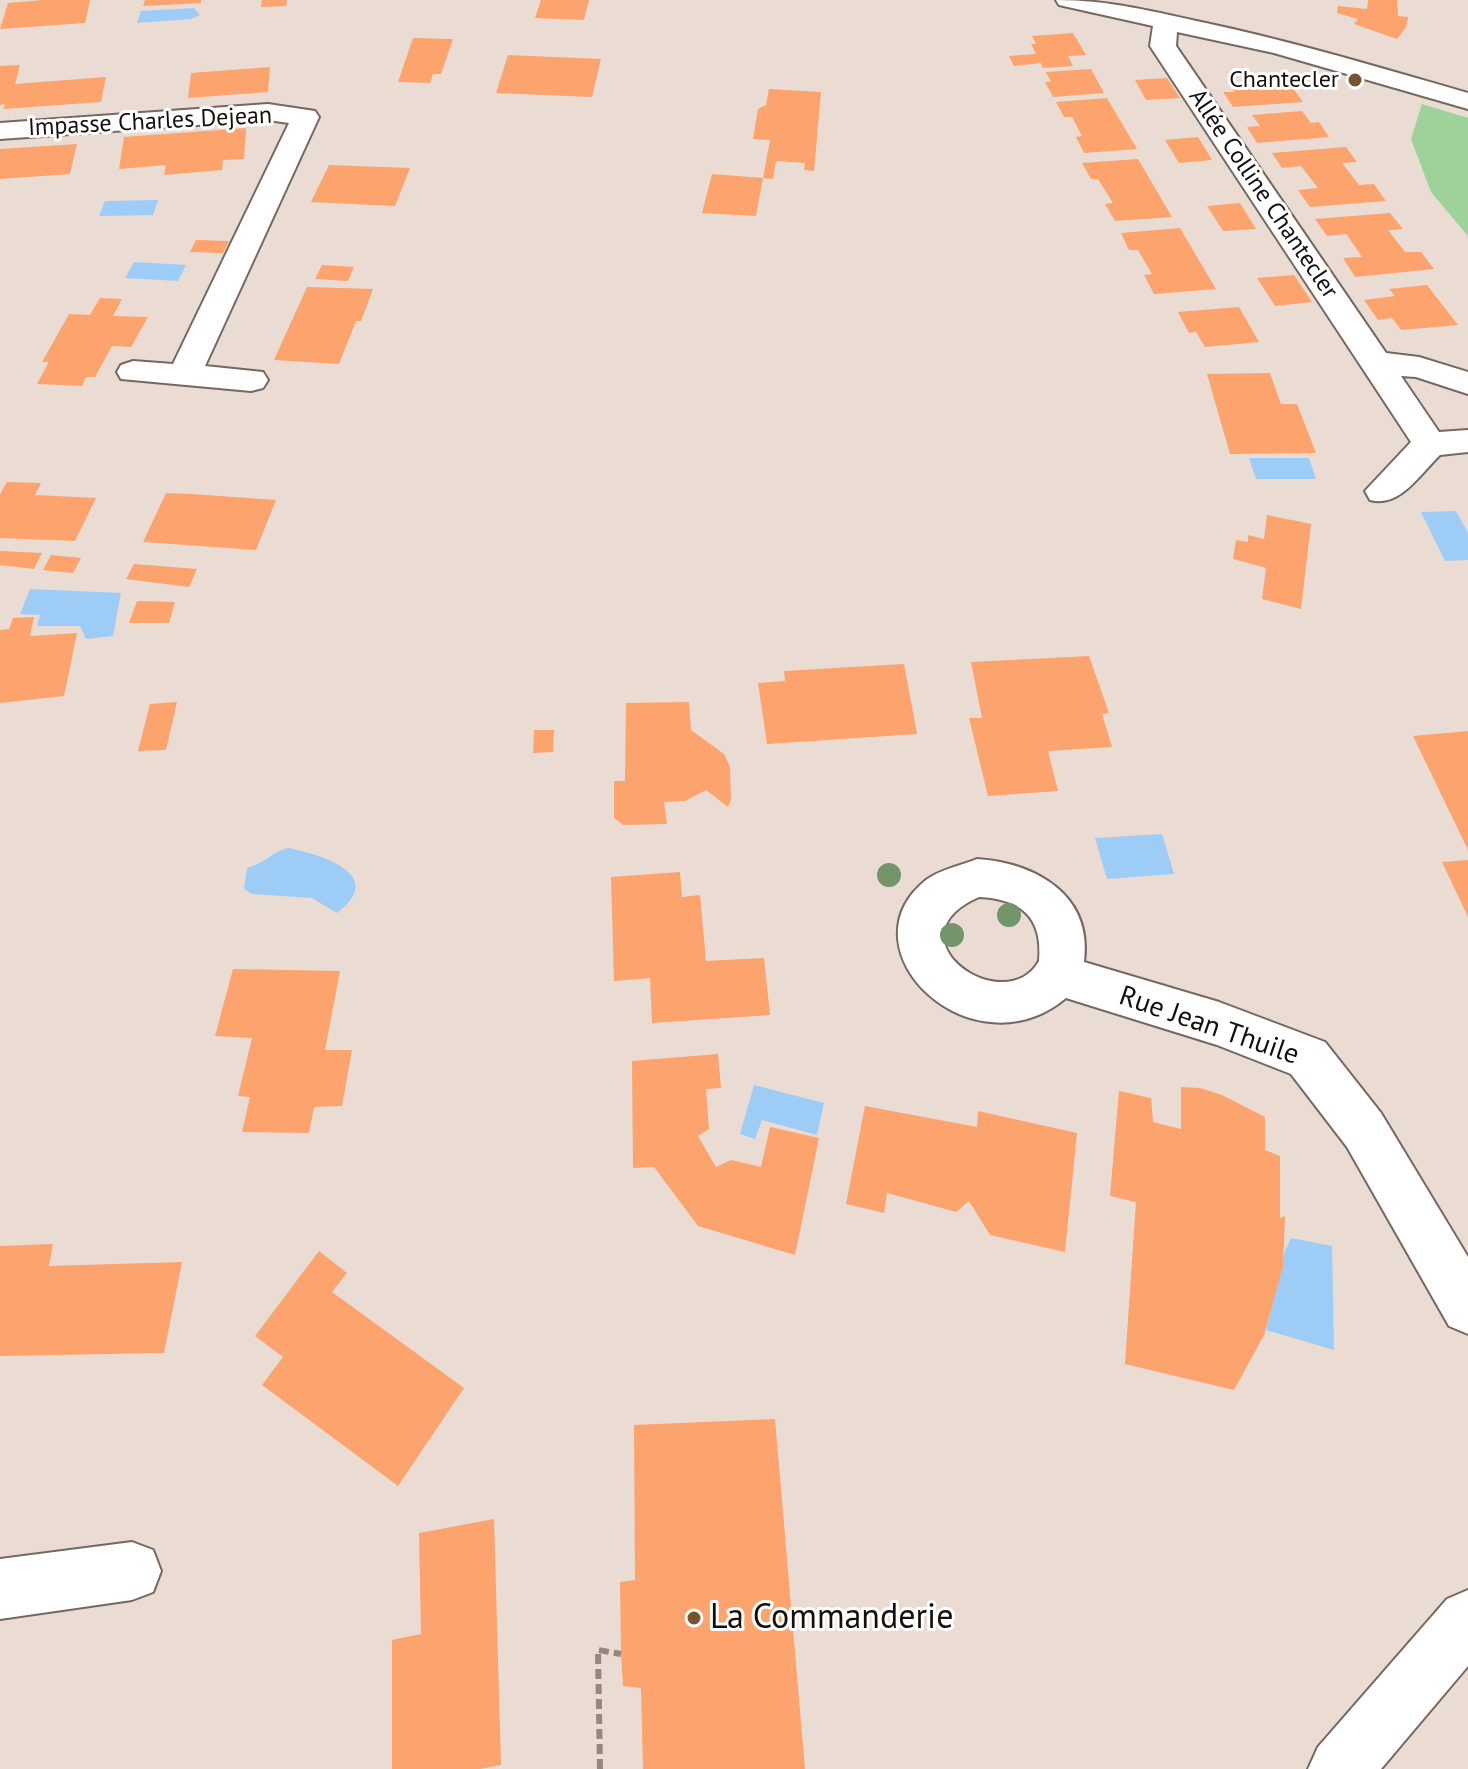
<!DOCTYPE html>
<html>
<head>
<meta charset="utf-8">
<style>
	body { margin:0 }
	canvas { display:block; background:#eadbd3 }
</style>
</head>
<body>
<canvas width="1468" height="1769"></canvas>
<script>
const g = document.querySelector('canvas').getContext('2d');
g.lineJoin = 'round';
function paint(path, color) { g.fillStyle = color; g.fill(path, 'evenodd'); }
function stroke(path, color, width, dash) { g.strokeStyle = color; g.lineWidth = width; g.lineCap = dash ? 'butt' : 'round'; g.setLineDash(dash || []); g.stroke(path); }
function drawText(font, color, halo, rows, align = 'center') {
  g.font = font + ' "PT Sans",sans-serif'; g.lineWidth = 6; g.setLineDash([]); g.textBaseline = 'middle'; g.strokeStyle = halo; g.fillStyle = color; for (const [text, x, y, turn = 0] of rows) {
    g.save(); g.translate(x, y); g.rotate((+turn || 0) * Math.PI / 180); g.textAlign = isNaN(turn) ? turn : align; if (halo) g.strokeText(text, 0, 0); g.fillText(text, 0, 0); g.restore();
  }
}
paint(new Path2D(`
	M 1422,104 L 1468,118 L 1468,236 L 1431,192 L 1411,139 Z`), '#9dd29b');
paint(new Path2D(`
	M 194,8 L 200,15 L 191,19 L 137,23 L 141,11 Z
	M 158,200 L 153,215 L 99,216 L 105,201 Z
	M 134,262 L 186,265 L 178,281 L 125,278 Z
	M 1249,458 L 1309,458 L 1316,479 L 1256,479 Z
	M 1456,511 L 1468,533 L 1468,560 L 1445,561 L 1421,512 Z
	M 30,589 L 121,593 L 113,636 L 86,639 L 80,626 L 37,626 L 40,615 L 20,614 Z
	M 1162,834 L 1174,874 L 1107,879 L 1095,838 Z
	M 289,848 C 322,855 388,875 337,913 L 312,898 L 252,894 L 244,889 L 247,868 C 264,864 273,851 289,848 Z
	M 754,1085 L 824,1103 L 817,1135 L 762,1120 L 755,1139 L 740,1134 Z
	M 1291,1238 L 1332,1246 L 1334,1350 L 1266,1330 L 1285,1251 Z`), '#9dcdf7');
paint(new Path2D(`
	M 44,0 L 90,0 L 85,23 L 0,29 L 8,3 Z
	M 145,0 L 201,0 L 201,3 L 143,6 Z
	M 262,0 L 287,0 L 286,6 L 261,7 Z
	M 541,0 L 589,0 L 584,20 L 535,18 Z
	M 1368,0 L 1397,0 L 1398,16 L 1408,17 L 1406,27 L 1397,39 L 1354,24 L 1358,19 L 1337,13 L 1338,6 L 1367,9 Z
	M 1073,33 L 1086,55 L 1068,56 L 1073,66 L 1043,68 L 1041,63 L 1014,66 L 1009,56 L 1036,54 L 1031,44 L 1036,44 L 1032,36 Z
	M 413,38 L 453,39 L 441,74 L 433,74 L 430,83 L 398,82 Z
	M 508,55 L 601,59 L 592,97 L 496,93 Z
	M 20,65 L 15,84 L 106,77 L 101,102 L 4,109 L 5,104 L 0,105 L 0,66 Z
	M 270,67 L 268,92 L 188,98 L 191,73 Z
	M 1091,69 L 1104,93 L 1053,97 L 1045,82 L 1051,82 L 1046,72 Z
	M 1167,78 L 1180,98 L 1146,100 L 1135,80 Z
	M 1278,79 L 1284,88 L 1292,87 L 1303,102 L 1233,107 L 1223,92 L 1235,92 L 1229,83 Z
	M 769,89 L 821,92 L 814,171 L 804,170 L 805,163 L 776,161 L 773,179 L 763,178 L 770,140 L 753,139 L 758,109 L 766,105 Z
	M 1107,98 L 1137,149 L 1084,153 L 1076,137 L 1082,136 L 1072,117 L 1064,117 L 1056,102 Z
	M 1302,111 L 1311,123 L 1319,122 L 1329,137 L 1257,143 L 1247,127 L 1260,126 L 1252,115 Z
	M 246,128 L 244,159 L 223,160 L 222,170 L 164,175 L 166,165 L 119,169 L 124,137 Z
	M 1198,137 L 1212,160 L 1179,163 L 1165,140 Z
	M 77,144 L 70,174 L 0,179 L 0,149 Z
	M 1346,147 L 1357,162 L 1342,163 L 1359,185 L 1374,184 L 1386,201 L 1310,207 L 1298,190 L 1318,188 L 1301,166 L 1282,168 L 1272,153 Z
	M 1138,159 L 1172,217 L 1115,221 L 1105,204 L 1113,203 L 1098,179 L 1091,179 L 1082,163 Z
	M 329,165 L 410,168 L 395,206 L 311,202 Z
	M 712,174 L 763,178 L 756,216 L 702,213 Z
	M 1240,203 L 1256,229 L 1223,231 L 1207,206 Z
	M 1390,213 L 1403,229 L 1388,230 L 1405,252 L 1421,252 L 1434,269 L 1355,277 L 1343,258 L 1362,257 L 1358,251 L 1346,234 L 1327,236 L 1315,219 Z
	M 1180,228 L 1216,289 L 1154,294 L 1144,275 L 1152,274 L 1138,250 L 1129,250 L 1121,233 Z
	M 196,240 L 229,241 L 223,253 L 190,252 Z
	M 322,265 L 354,267 L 348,281 L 315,279 Z
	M 1294,275 L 1312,302 L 1275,306 L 1257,278 Z
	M 1427,285 L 1458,325 L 1401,330 L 1392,318 L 1378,320 L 1364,300 L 1395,296 L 1389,289 Z
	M 307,287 L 373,289 L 361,321 L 356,321 L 339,364 L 274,360 Z
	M 100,298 L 122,299 L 113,316 L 148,317 L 131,347 L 112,346 L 95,377 L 86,377 L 82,386 L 37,384 L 49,362 L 42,362 L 69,314 L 90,315 Z
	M 1239,307 L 1259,342 L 1205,347 L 1196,332 L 1189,333 L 1178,312 Z
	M 1270,373 L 1281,404 L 1297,404 L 1316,453 L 1230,454 L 1207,374 Z
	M 7,482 L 41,483 L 35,495 L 96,498 L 75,541 L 0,538 L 0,494 Z
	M 166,493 L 192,494 L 276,500 L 256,550 L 143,542 Z
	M 1267,515 L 1311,524 L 1301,609 L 1262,599 L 1266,568 L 1233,559 L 1236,540 L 1248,542 L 1248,535 L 1264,539 Z
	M 0,551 L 42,553 L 34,569 L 0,565 Z
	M 51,555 L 81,558 L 73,573 L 43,570 Z
	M 134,564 L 197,569 L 189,587 L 126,579 Z
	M 137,601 L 175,602 L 169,623 L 129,623 Z
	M 34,617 L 30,636 L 77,633 L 64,696 L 0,703 L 0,630 L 9,629 L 13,618 Z
	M 1089,656 L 1109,713 L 1102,714 L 1112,747 L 1048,751 L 1058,791 L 988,796 L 969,718 L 982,718 L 971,662 Z
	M 904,664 L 917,734 L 767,744 L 758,683 L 785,681 L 784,671 Z
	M 177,702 L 166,750 L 138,751 L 150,704 Z
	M 689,702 L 691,730 L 724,754 L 730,767 L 731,799 L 728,807 L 706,790 L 685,801 L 664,802 L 667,824 L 623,825 L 614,818 L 614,781 L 625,781 L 626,703 Z
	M 534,730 L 554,730 L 553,752 L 533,753 Z
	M 1468,731 L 1468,850 L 1413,736 Z
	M 1468,860 L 1468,917 L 1442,862 Z
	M 680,872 L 682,897 L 700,895 L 706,961 L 764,958 L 770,1015 L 652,1023 L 650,978 L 614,981 L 611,877 Z
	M 233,969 L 340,971 L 325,1050 L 352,1050 L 342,1106 L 314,1107 L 309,1133 L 242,1132 L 250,1097 L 238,1096 L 252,1038 L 215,1036 Z
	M 718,1054 L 721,1088 L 706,1089 L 709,1129 L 698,1136 L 716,1167 L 731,1160 L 761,1167 L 770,1127 L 819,1138 L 795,1255 L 698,1226 L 654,1167 L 633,1168 L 632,1061 Z
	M 1181,1087 L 1200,1088 L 1222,1095 L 1265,1117 L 1265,1150 L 1280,1156 L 1280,1218 L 1285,1216 L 1283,1266 L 1264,1335 L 1234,1390 L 1125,1364 L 1136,1202 L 1110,1196 L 1119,1091 L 1151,1098 L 1153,1122 L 1181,1129 Z
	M 865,1106 L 977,1127 L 978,1111 L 1077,1133 L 1065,1252 L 990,1235 L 969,1201 L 956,1212 L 887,1193 L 884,1213 L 846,1204 Z
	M 53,1244 L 49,1266 L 182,1262 L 164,1353 L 0,1356 L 0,1246 Z
	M 319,1251 L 347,1273 L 332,1292 L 464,1388 L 398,1486 L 262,1385 L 283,1357 L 255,1336 Z
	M 775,1419 L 805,1769 L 643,1769 L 641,1688 L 623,1686 L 621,1654 L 620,1582 L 635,1580 L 634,1425 Z
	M 494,1519 L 501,1765 L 480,1769 L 392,1769 L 392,1640 L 421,1634 L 419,1533 Z`), '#fda36d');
const minor = new Path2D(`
	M 1056,0 C 1111,0 1154,12 1206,23 C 1295,42 1381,68 1468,93 L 1468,109 L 1274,53 L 1177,32 L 1176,46 L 1386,353 L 1419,357 L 1468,372 L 1468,394 L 1416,377 L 1401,376 L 1439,432 L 1468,430 L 1468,452 L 1440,455 C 1420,474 1400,508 1370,500 L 1365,491 L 1411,442 L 1150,46 L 1153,26 L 1059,5 Z
	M 268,104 L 315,111 L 319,117 L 205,366 L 263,372 L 268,380 L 263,388 L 251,391 L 121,379 L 117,372 L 121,365 L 133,361 L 173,364 L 289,123 L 268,120 L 0,139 L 0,123 Z
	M 977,859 C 1036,863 1093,895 1084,962 L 1219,1002 L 1325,1042 L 1381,1113 L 1468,1257 L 1468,1334 L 1449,1326 L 1347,1147 L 1291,1074 L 1217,1045 L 1066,998 C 973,1076 839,950 926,880 C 939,870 962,865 977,859 ZM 979,897 C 1021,899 1043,917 1039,961 C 1005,1021 885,938 979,897 Z
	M 132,1542 L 153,1550 L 161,1571 L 153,1592 L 132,1600 L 0,1619 L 0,1559 Z
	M 1468,1590 L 1468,1666 L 1381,1769 L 1308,1769 L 1318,1747 L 1447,1599 Z`);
stroke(minor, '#756861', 4);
stroke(new Path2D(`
	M 600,1769 L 598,1650 L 621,1654`), '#928781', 6, [10, 5]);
paint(minor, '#fff');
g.fillStyle = '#72956a';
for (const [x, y] of [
	[889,875],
	[1009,915],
	[952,935]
]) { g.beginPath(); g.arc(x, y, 12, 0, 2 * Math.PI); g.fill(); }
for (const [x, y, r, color] of [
	[1355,80,8,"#77542d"],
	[694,1618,8,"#77542d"]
]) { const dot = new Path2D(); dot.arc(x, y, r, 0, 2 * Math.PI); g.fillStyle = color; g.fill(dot); stroke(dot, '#fff', 3); }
drawText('24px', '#140f0c', '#fff', [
	["Chantecler",1339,80]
], 'right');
drawText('24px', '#140f0c', '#fff', [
	["Impasse Charles Dejean",150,122,-3],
	["Allée Colline Chantecler",1263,194,56]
]);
drawText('28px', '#140f0c', '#fff', [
	["Rue Jean Thuile",1209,1026,19]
]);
drawText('34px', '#140f0c', '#fff', [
	["La Commanderie",710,1618]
], 'left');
</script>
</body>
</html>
